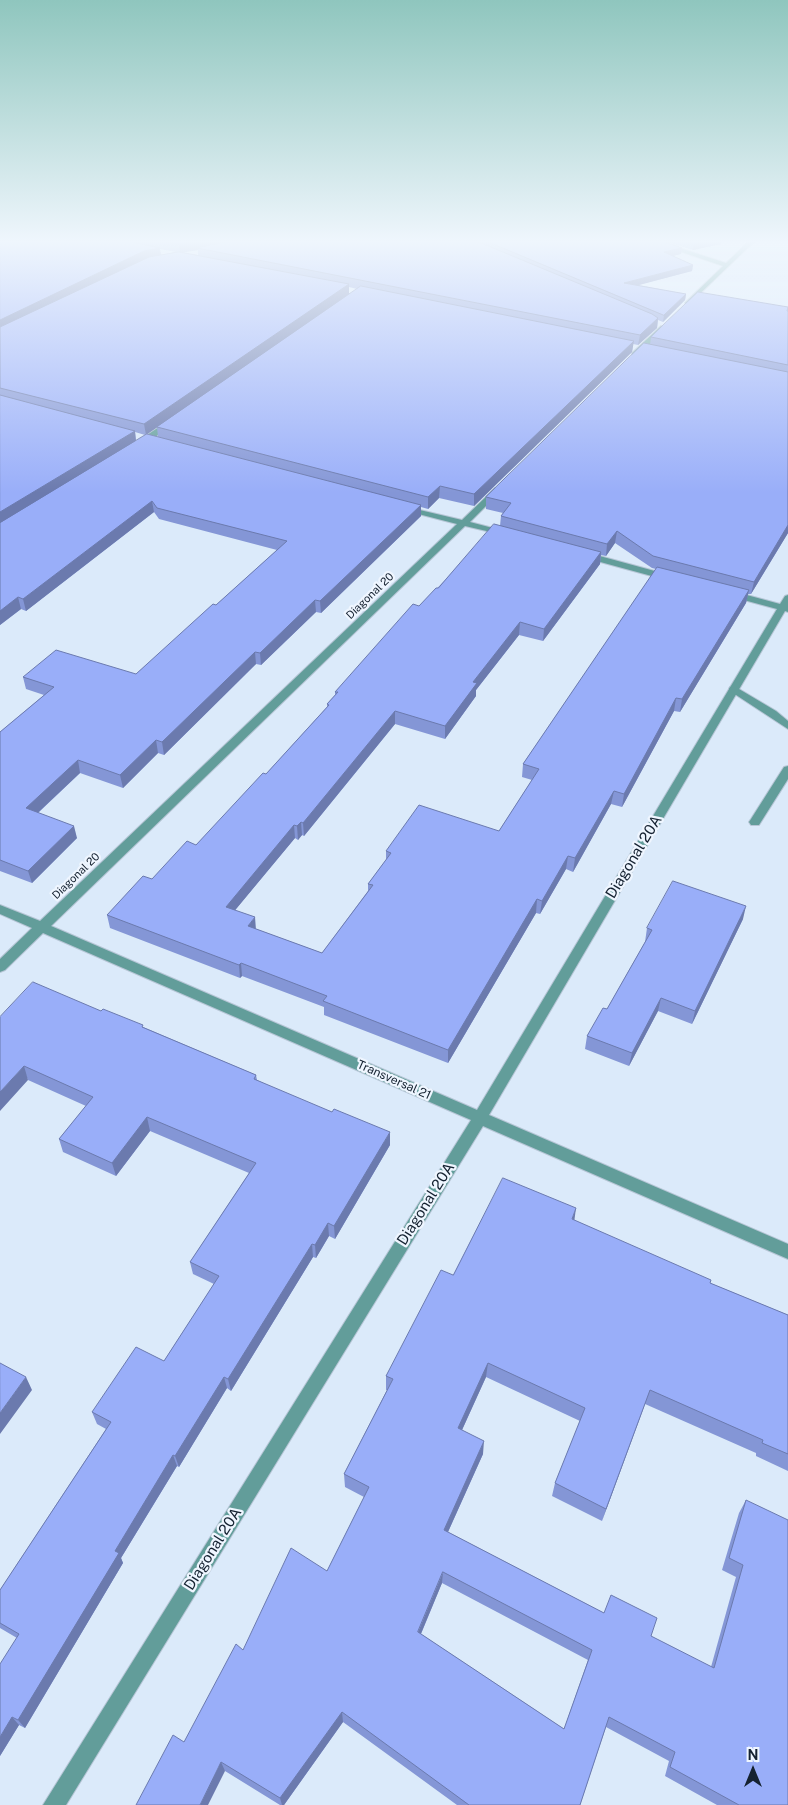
<!DOCTYPE html>
<html>
<head>
<meta charset="utf-8">
<style>
	body { margin:0 }
	#map { position:relative; width:788px; height:1805px; overflow:hidden; background:#dbeafa; font-family:"Public Sans",sans-serif }
	canvas { display:block }
	.north { position:absolute; left:728px; top:1745px; width:50px; height:50px; -webkit-text-stroke:4px #eff6ff; paint-order:stroke; rotate:0deg; font-size:14px; font-weight:700; line-height:20px; text-align:center; color:#152231 }
	.north::after { content:''; display:block; margin:auto; width:18px; height:22px; background:#152231; clip-path:polygon(50% 0,100% 100%,50% 72%,0 100%) }
</style>
</head>
<body>
<div id="map">
<canvas width="788" height="1805"></canvas>
<div class="north">N</div>
</div>
<script>
const g = document.querySelector('canvas').getContext('2d');
g.lineJoin = 'round';
function stroke(path, color, width, dash) { g.strokeStyle = color; g.lineWidth = width; g.lineCap = dash ? 'butt' : 'round'; g.setLineDash(dash || []); g.stroke(path); }
function paint(path, color) { g.fillStyle = color; g.fill(path, 'evenodd'); }
function drawText(font, color, halo, rows, align = 'center') {
  g.font = font + ' "Public Sans",sans-serif'; g.lineWidth = 4.5; g.setLineDash([]); g.textBaseline = 'middle'; g.strokeStyle = halo; g.fillStyle = color; for (const [text, x, y, turn = 0] of rows) {
    g.save(); g.translate(x, y); g.rotate((+turn || 0) * Math.PI / 180); g.textAlign = isNaN(turn) ? turn : align; if (halo) g.strokeText(text, 0, 0); g.fillText(text, 0, 0); g.restore();
  }
}
const service = new Path2D(`
	M 734,686 L 776,711 L 788,721 L 788,729 L 730,691 L 729,689 L 730,687 Z
	M 788,766 L 788,779 L 759,825 L 751,825 L 749,822 L 751,819 L 784,767 Z`);
const minor = new Path2D(`
	M 646,240 L 655,240 L 726,263 L 750,240 L 756,240 L 688,305 L 685,303 L 686,302 L 723,266 Z
	M 661,326 L 666,327 L 638,357 L 632,357 L 632,353 Z
	M 168,421 L 175,423 L 141,447 L 135,447 L 135,443 Z
	M 495,488 L 502,490 L 470,522 L 508,532 L 508,536 L 465,526 L 51,926 L 477,1110 L 777,609 L 729,596 L 727,594 L 732,591 L 780,604 L 785,596 L 788,595 L 788,612 L 785,611 L 489,1115 L 788,1244 L 788,1259 L 483,1126 L 66,1805 L 43,1805 L 471,1120 L 43,933 L 5,970 L 0,972 L 0,959 L 32,928 L 0,914 L 0,905 L 40,921 L 457,524 L 403,510 L 403,506 L 462,520 Z
	M 585,552 L 673,576 L 675,578 L 670,581 L 582,557 L 580,555 Z`);
stroke(service, '#b7c6d6', 2);
stroke(minor, '#b7c6d6', 2);
paint(service, '#629d9a');
paint(minor, '#629d9a');
paint(new Path2D(`
	M 0,240 L 659,240 L 682,248 L 681,254 L 673,256 L 693,265 L 692,271 L 638,285 L 686,294 L 685,300 L 663,322 L 658,320 L 657,328 L 638,345 L 633,344 L 632,352 L 474,506 L 439,498 L 428,509 L 421,507 L 421,516 L 321,613 L 316,612 L 261,665 L 256,664 L 164,755 L 158,753 L 123,788 L 80,773 L 38,813 L 77,838 L 32,883 L 0,871 L 0,732 L 44,695 L 26,689 L 23,677 L 136,674 L 216,605 L 277,550 L 159,519 L 154,512 L 26,611 L 21,609 L 0,625 ZM 160,249 L 171,251 L 176,252 L 161,255 ZM 198,250 L 198,255 L 183,252 ZM 349,287 L 357,289 L 349,294 ZM 157,427 L 158,437 L 147,434 ZM 135,432 L 145,435 L 136,441 Z
	M 661,240 L 721,240 L 721,244 L 693,250 Z
	M 788,307 L 788,533 L 751,594 L 748,594 L 746,603 L 680,712 L 674,711 L 622,807 L 611,804 L 573,872 L 566,869 L 540,914 L 536,913 L 448,1063 L 324,1015 L 324,1007 L 242,976 L 240,978 L 110,928 L 107,915 L 196,845 L 266,774 L 327,707 L 327,704 L 335,695 L 335,692 L 419,606 L 500,526 L 501,516 L 503,513 L 486,509 L 486,497 L 650,345 L 651,337 ZM 615,543 L 652,568 L 656,569 L 523,764 L 522,777 L 532,780 L 499,831 L 386,851 L 386,860 L 368,884 L 368,891 L 322,953 L 256,929 L 235,910 L 295,838 L 298,840 L 302,835 L 304,836 L 395,724 L 445,739 L 476,696 L 476,690 L 519,635 L 543,641 L 600,564 L 601,555 L 606,556 Z
	M 743,919 L 692,1024 L 658,1011 L 629,1066 L 585,1049 L 587,1036 L 607,1009 L 645,942 L 647,928 Z
	M 101,1011 L 143,1027 L 256,1075 L 257,1080 L 390,1145 L 335,1239 L 329,1236 L 316,1258 L 313,1257 L 231,1391 L 227,1388 L 179,1467 L 177,1466 L 121,1558 L 123,1563 L 25,1728 L 19,1725 L 0,1756 L 17,1638 L 0,1628 L 0,1590 L 106,1429 L 97,1424 L 92,1412 L 164,1361 L 214,1284 L 193,1274 L 190,1262 L 249,1173 L 150,1131 L 116,1176 L 63,1152 L 59,1139 L 86,1106 L 28,1080 L 0,1017 Z
	M 574,1220 L 710,1283 L 788,1315 L 788,1471 L 756,1456 L 756,1453 L 645,1404 L 602,1521 L 552,1496 L 555,1483 L 580,1421 L 486,1377 L 462,1430 L 483,1454 L 448,1532 L 604,1613 L 711,1667 L 736,1577 L 722,1570 L 739,1513 L 746,1500 L 788,1805 L 717,1805 L 665,1776 L 669,1761 L 606,1727 L 580,1805 L 457,1805 L 343,1722 L 284,1805 L 280,1805 L 225,1771 L 184,1742 L 243,1650 L 327,1571 L 364,1497 L 345,1487 L 344,1474 L 387,1390 L 386,1390 L 386,1376 L 453,1275 ZM 442,1583 L 588,1660 L 564,1729 L 421,1634 Z`), '#8496d6');
paint(new Path2D(`
	M 199,240 L 247,240 L 197,248 L 198,250 L 180,253 L 179,244 Z
	M 712,240 L 721,240 L 721,244 L 693,250 L 694,244 Z
	M 160,248 L 161,257 L 0,331 L 0,320 L 144,251 Z
	M 682,248 L 681,254 L 663,258 L 664,252 Z
	M 693,265 L 692,271 L 624,289 L 624,283 Z
	M 349,284 L 349,294 L 146,435 L 144,424 Z
	M 686,294 L 685,300 L 663,322 L 664,315 Z
	M 658,318 L 657,328 L 638,345 L 640,335 Z
	M 634,341 L 632,352 L 474,506 L 474,494 Z
	M 135,431 L 136,442 L 0,525 L 0,512 Z
	M 440,486 L 439,498 L 428,509 L 428,497 Z
	M 152,501 L 154,512 L 26,611 L 23,599 Z
	M 421,505 L 421,516 L 321,613 L 320,601 Z
	M 788,525 L 788,533 L 751,594 L 754,582 Z
	M 617,531 L 615,543 L 606,556 L 607,544 Z
	M 601,552 L 600,564 L 543,641 L 544,629 Z
	M 749,590 L 746,603 L 680,712 L 682,699 Z
	M 18,597 L 21,609 L 0,625 L 0,611 Z
	M 315,600 L 316,612 L 261,665 L 260,653 Z
	M 520,622 L 519,635 L 476,690 L 476,696 L 445,739 L 445,726 L 473,682 Z
	M 255,652 L 256,664 L 164,755 L 162,742 Z
	M 676,698 L 674,711 L 622,807 L 624,794 Z
	M 395,711 L 395,724 L 304,836 L 303,823 Z
	M 156,740 L 158,753 L 123,788 L 120,775 Z
	M 78,760 L 80,773 L 29,821 L 26,808 Z
	M 614,791 L 611,804 L 573,872 L 575,858 Z
	M 301,822 L 302,835 L 298,840 L 297,826 Z
	M 294,825 L 295,838 L 227,920 L 226,907 Z
	M 74,826 L 77,838 L 32,883 L 28,871 Z
	M 568,856 L 566,869 L 540,914 L 542,901 Z
	M 537,899 L 536,913 L 448,1063 L 448,1050 Z
	M 746,906 L 743,919 L 692,1024 L 695,1011 Z
	M 255,917 L 256,930 L 248,926 Z
	M 241,963 L 242,976 L 240,978 L 239,965 Z
	M 661,998 L 658,1011 L 629,1066 L 632,1053 Z
	M 24,1066 L 28,1080 L 0,1111 L 0,1092 Z
	M 147,1117 L 150,1131 L 116,1176 L 112,1163 Z
	M 390,1132 L 390,1145 L 335,1239 L 334,1226 Z
	M 576,1208 L 574,1223 L 572,1219 Z
	M 328,1223 L 329,1236 L 316,1258 L 315,1245 Z
	M 312,1244 L 313,1257 L 231,1391 L 228,1379 Z
	M 488,1363 L 486,1377 L 457,1441 L 458,1428 Z
	M 26,1377 L 32,1390 L 0,1434 L 0,1413 Z
	M 224,1377 L 227,1388 L 179,1467 L 175,1456 Z
	M 650,1390 L 645,1404 L 602,1521 L 606,1509 Z
	M 484,1441 L 483,1454 L 443,1543 L 444,1530 Z
	M 173,1455 L 177,1466 L 121,1558 L 123,1563 L 25,1728 L 18,1720 L 115,1551 Z
	M 443,1572 L 442,1583 L 417,1643 L 418,1632 Z
	M 342,1712 L 343,1722 L 284,1805 L 282,1805 L 280,1798 Z
	M 12,1717 L 19,1725 L 0,1756 L 0,1737 Z
	M 221,1762 L 225,1771 L 208,1805 L 200,1805 Z`), '#6b7aae');
const building = new Path2D(`
	M 0,240 L 123,240 L 160,248 L 144,251 L 0,320 Z
	M 159,240 L 199,240 L 179,244 Z
	M 234,240 L 474,240 L 652,314 L 658,318 L 640,335 L 197,248 Z
	M 484,240 L 659,240 L 682,248 L 664,252 L 693,265 L 624,283 L 686,294 L 664,315 Z
	M 681,240 L 712,240 L 694,244 Z
	M 179,252 L 349,284 L 144,424 L 0,388 L 0,327 L 149,257 Z
	M 361,286 L 634,341 L 474,494 L 440,486 L 428,497 L 157,427 Z
	M 698,292 L 788,307 L 787,311 L 788,311 L 788,365 L 651,337 Z
	M 644,343 L 788,372 L 788,525 L 754,582 L 653,556 L 617,531 L 607,544 L 501,516 L 511,503 L 486,497 Z
	M 0,395 L 135,431 L 0,512 Z
	M 147,434 L 421,505 L 320,601 L 315,600 L 260,653 L 255,652 L 162,742 L 156,740 L 120,775 L 78,760 L 26,808 L 74,826 L 28,871 L 0,860 L 0,732 L 54,687 L 23,677 L 56,650 L 136,674 L 213,604 L 216,605 L 287,541 L 157,508 L 152,501 L 23,599 L 18,597 L 0,611 L 0,523 Z
	M 494,524 L 601,552 L 544,629 L 520,622 L 473,682 L 477,683 L 445,726 L 395,711 L 303,823 L 301,822 L 297,826 L 294,825 L 226,907 L 255,917 L 248,926 L 322,953 L 373,885 L 368,884 L 391,853 L 386,851 L 419,805 L 499,831 L 539,769 L 523,764 L 657,567 L 749,590 L 682,699 L 676,698 L 624,794 L 614,791 L 575,858 L 568,856 L 542,901 L 537,899 L 448,1050 L 323,1001 L 327,996 L 241,963 L 239,965 L 107,915 L 143,876 L 152,879 L 187,841 L 196,845 L 263,773 L 266,774 L 329,705 L 327,704 L 338,692 L 335,692 L 413,604 L 419,606 L 436,588 L 438,588 Z
	M 673,881 L 746,906 L 695,1011 L 661,998 L 632,1053 L 587,1036 L 603,1008 L 607,1009 L 652,930 L 647,928 Z
	M 33,982 L 101,1011 L 103,1009 L 143,1025 L 142,1027 L 256,1075 L 254,1079 L 332,1112 L 334,1109 L 390,1132 L 334,1226 L 328,1223 L 315,1245 L 312,1244 L 228,1379 L 224,1377 L 175,1456 L 173,1455 L 115,1551 L 119,1553 L 18,1720 L 12,1717 L 0,1737 L 0,1664 L 19,1634 L 0,1623 L 0,1590 L 111,1422 L 92,1412 L 136,1347 L 164,1361 L 219,1276 L 190,1262 L 256,1163 L 147,1117 L 112,1163 L 59,1139 L 93,1097 L 24,1066 L 0,1092 L 0,1017 Z
	M 503,1178 L 576,1208 L 572,1219 L 711,1280 L 710,1283 L 788,1315 L 788,1454 L 762,1443 L 763,1440 L 650,1390 L 606,1509 L 555,1483 L 585,1408 L 488,1363 L 458,1428 L 484,1441 L 444,1530 L 604,1613 L 611,1595 L 657,1618 L 651,1636 L 714,1668 L 743,1565 L 729,1558 L 746,1500 L 788,1520 L 788,1805 L 739,1805 L 670,1767 L 675,1752 L 609,1717 L 580,1805 L 469,1805 L 342,1712 L 280,1798 L 221,1762 L 200,1805 L 136,1805 L 173,1735 L 184,1742 L 236,1644 L 243,1650 L 291,1548 L 327,1571 L 369,1487 L 344,1474 L 393,1379 L 386,1376 L 441,1270 L 453,1275 ZM 443,1572 L 592,1650 L 564,1729 L 418,1632 Z
	M 0,1363 L 26,1377 L 0,1413 Z`);
paint(building, '#99aef9');
stroke(building, '#6b7aae', 1);
const sky = g.createLinearGradient(0, 0, 0, 493);
sky.addColorStop(0, '#8fc6be');
sky.addColorStop(0.49, '#eff6fd');
sky.addColorStop(1, '#eff6fd00');
g.fillStyle = sky;
g.fillRect(0, 0, 788, 493);
drawText('11px', '#152231', '#eff6ff', [
	["Diagonal 20",370,596,-44],
	["Diagonal 20",76,876,-44]
]);
drawText('12px', '#152231', '#eff6ff', [
	["Transversal 21",394,1080,24]
]);
drawText('15px', '#152231', '#eff6ff', [
	["Diagonal 20A",634,857,-59],
	["Diagonal 20A",426,1204,-58],
	["Diagonal 20A",213,1549,-58]
]);
</script>
</body>
</html>
